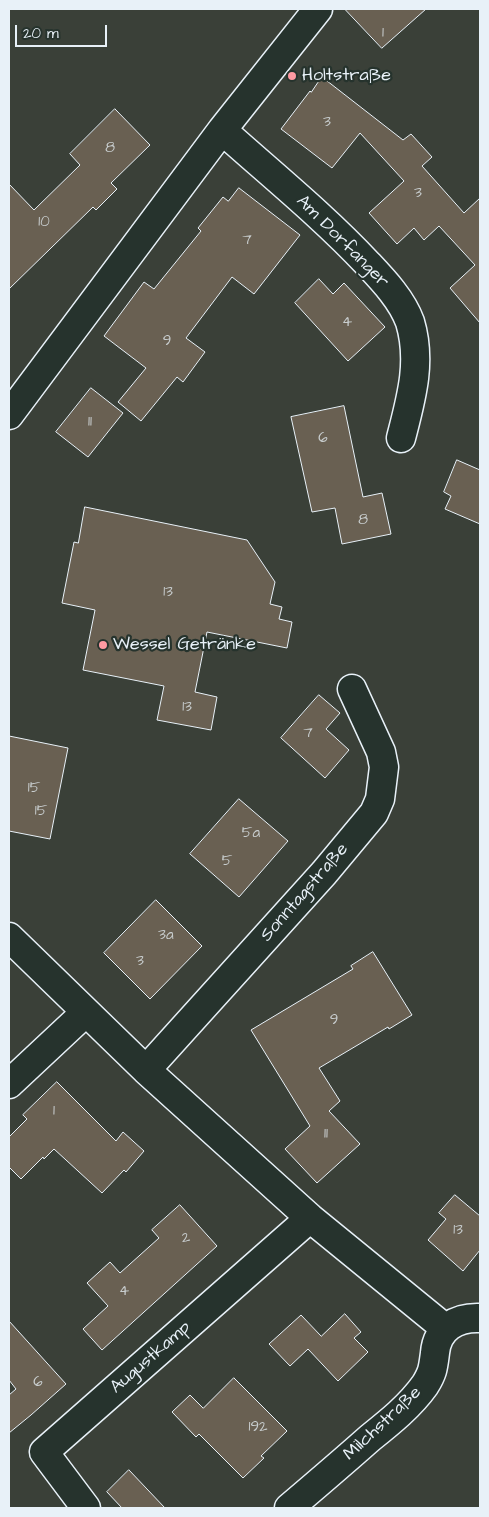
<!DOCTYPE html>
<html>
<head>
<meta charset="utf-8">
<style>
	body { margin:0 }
	#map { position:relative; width:489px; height:1517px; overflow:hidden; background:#3a4038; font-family:"Architects Daughter",sans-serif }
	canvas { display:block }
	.frame { position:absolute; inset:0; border:10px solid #e8f1f8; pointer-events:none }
	.scale { position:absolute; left:15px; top:25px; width:92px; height:22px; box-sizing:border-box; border:2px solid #e8f1f8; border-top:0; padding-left:6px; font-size:15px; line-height:18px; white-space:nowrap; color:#e8f1f8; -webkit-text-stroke:4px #26332d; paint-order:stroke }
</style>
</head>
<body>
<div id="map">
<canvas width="489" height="1517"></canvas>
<div class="frame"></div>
<div class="scale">20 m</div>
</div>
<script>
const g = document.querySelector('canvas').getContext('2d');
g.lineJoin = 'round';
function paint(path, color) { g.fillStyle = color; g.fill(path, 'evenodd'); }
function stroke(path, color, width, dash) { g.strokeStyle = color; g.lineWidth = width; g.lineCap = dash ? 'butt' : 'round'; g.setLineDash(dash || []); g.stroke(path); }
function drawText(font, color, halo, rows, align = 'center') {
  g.font = font + ' "Architects Daughter",sans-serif'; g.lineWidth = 4.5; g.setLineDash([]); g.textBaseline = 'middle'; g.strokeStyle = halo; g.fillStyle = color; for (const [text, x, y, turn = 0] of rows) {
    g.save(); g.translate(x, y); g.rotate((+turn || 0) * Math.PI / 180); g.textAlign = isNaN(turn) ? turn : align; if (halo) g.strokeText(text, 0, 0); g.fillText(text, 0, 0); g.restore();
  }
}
const building = new Path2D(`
	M 345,9 L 426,9 L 382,48 Z
	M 322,77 L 403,140 L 411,134 L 432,157 L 422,166 L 464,213 L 480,198 L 480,323 L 450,288 L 475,265 L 439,226 L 424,240 L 414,228 L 397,244 L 369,213 L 404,181 L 360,133 L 332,168 L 281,129 L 310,91 L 311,92 Z
	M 115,109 L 150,145 L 111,183 L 117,189 L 96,210 L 93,207 L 9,289 L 9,184 L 34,210 L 80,165 L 70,154 Z
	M 239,188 L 300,235 L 254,294 L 232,277 L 186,338 L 205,352 L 183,382 L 177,377 L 141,421 L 118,402 L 146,368 L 104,336 L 144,282 L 154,289 L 201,231 L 198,228 L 223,197 L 228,201 Z
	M 319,279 L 333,294 L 344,283 L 385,327 L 348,361 L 295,303 Z
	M 91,388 L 123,413 L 88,457 L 56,432 Z
	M 344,406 L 363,497 L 382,493 L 391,534 L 342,544 L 335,508 L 312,512 L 291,417 Z
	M 457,460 L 480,470 L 480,524 L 445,509 L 451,496 L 444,492 Z
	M 85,507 L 247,540 L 275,582 L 270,604 L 282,607 L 279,619 L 292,622 L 287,648 L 207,632 L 195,692 L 217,697 L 211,730 L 157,720 L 164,686 L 83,670 L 95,610 L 62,603 L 74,542 L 78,543 Z
	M 319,695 L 340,713 L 326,729 L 349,750 L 325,778 L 281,738 Z
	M 9,736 L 68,748 L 50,839 L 9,831 Z
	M 239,799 L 288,841 L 239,897 L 190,854 Z
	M 156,900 L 202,946 L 150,999 L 104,953 Z
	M 373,952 L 412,1015 L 389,1029 L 388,1027 L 319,1068 L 340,1101 L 329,1111 L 360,1144 L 317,1183 L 285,1149 L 310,1126 L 251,1030 L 353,969 L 351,966 Z
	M 57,1082 L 116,1141 L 123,1132 L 144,1151 L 126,1172 L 124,1170 L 102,1193 L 54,1149 L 44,1159 L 43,1157 L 21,1179 L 9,1167 L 9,1137 L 27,1119 L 23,1115 Z
	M 455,1195 L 480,1216 L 480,1250 L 463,1271 L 428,1240 L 446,1219 L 439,1213 Z
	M 180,1205 L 217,1246 L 102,1350 L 83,1329 L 108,1306 L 87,1283 L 110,1262 L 120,1273 L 159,1238 L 152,1230 Z
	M 345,1314 L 361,1332 L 354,1338 L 368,1352 L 338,1381 L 308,1349 L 290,1366 L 269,1344 L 301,1315 L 321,1336 Z
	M 9,1321 L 66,1384 L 31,1415 L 9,1433 L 9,1395 L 16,1389 L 9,1380 Z
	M 234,1378 L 287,1431 L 261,1456 L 264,1458 L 243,1478 L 199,1434 L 196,1437 L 172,1412 L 190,1395 L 203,1408 Z
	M 129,1470 L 165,1508 L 122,1508 L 107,1492 Z`);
paint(building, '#696052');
stroke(building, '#e8f1f8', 1);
const minor = new Path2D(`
	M 222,130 C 271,174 323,216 368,264 C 384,281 402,300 410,322 C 422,362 411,399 401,438
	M 9,415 L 222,130 L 318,9
	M 9,937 L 146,1070 L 310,1218 L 446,1329
	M 146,1070 L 324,873 L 374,813 L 380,799 L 384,767 L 381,752 L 352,689
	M 9,1084 L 86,1012
	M 86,1508 L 44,1452 L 310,1218
	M 289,1508 C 316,1485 343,1462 370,1438 C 390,1422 410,1406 425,1385 C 433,1372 433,1368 435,1353 C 437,1328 457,1317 480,1318`);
stroke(minor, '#e8f1f8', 31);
stroke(minor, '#26332d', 28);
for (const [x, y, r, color] of [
	[292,76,5,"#ff9aa2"],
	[103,645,5,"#ff9aa2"]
]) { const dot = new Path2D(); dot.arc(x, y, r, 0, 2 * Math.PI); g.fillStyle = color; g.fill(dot); stroke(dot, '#26332d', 2); }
drawText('15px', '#c8cdce', null, [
	["1",383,34],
	["3",327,123],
	["8",110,149],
	["3",418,194],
	["10",44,223],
	["7",247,241],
	["4",347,323],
	["9",167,342],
	["11",90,423],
	["6",323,439],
	["8",363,521],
	["13",168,593],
	["13",187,708],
	["7",308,734],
	["15",34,789],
	["15",41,812],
	["5a",251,834],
	["5",227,862],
	["3a",166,936],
	["3",140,962],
	["9",334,1021],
	["1",54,1112],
	["11",326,1135],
	["13",458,1231],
	["2",186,1239],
	["4",124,1292],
	["6",38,1383],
	["192",258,1428]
]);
drawText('18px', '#e8f1f8', '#26332d', [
	["Holtstraße",302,76],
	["Wessel Getränke",113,645]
], 'left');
drawText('18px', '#e8f1f8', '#26332d', [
	["Am Dorfanger",342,242,45],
	["Sonntagstraße",305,893,-49],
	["Augustkamp",151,1358,-41],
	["Milchstraße",383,1424,-43]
]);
</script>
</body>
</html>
